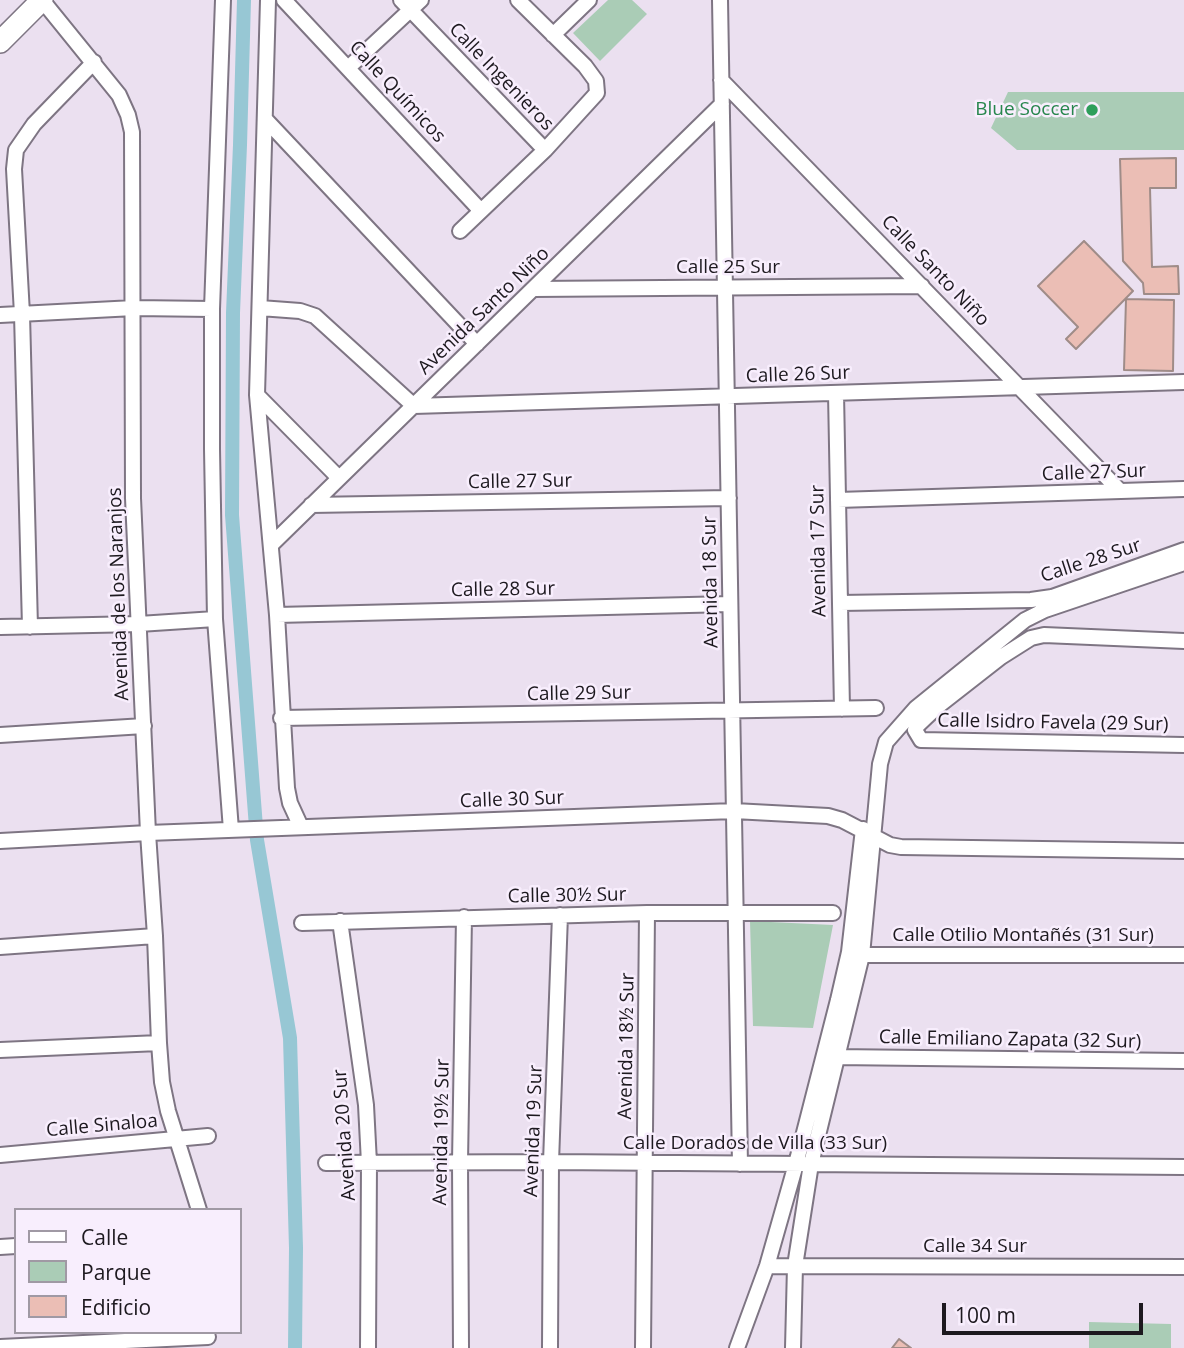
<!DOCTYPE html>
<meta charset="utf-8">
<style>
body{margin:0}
#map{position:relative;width:1184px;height:1348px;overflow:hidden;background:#ebe0f0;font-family:"Open Sans",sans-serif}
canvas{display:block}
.legend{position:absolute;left:14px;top:1208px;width:228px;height:126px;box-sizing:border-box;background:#f8eefd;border:2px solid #a099a4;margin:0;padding:9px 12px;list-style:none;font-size:21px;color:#1d191f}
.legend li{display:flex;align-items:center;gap:14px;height:35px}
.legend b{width:35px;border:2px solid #a099a4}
.scale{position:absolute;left:942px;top:1303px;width:201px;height:32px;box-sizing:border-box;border:4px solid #1d191f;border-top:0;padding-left:9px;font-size:21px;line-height:24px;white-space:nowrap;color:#1d191f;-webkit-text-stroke:5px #f8eefd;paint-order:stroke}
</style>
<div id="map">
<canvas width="1184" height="1348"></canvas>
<ul class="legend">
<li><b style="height:9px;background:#fff"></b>Calle</li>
<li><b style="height:19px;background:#aaccb6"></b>Parque</li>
<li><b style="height:19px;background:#ebbeb5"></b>Edificio</li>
</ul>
<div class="scale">100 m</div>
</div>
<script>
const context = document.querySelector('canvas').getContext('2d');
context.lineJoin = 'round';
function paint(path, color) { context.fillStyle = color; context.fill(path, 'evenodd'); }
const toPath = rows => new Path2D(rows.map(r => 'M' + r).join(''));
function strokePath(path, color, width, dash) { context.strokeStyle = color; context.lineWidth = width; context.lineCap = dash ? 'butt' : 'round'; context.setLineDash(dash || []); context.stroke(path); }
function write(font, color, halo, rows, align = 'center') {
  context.font = font + ' "Open Sans",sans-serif'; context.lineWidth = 5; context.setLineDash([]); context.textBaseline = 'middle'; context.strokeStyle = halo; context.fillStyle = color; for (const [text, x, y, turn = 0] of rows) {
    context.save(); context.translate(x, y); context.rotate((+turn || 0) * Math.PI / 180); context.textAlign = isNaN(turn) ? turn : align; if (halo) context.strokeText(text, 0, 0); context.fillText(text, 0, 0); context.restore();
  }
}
paint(toPath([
 [608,0,632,0,647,14,600,61,573,33],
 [1008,92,1184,92,1184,150,1017,150,991,128],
 [750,921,833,925,813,1028,753,1026],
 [1089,1322,1171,1324,1171,1348,1089,1348]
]), '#aaccb6');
strokePath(toPath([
 [244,0,240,145,233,313,232,515,257,840,290,1038,296,1248,295,1348]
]), '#97c7d4', 14);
const building = toPath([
 [1176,158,1176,188,1150,188,1152,267,1178,266,1179,294,1144,294,1143,283,1123,261,1120,159,1176,158],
 [1084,241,1133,291,1076,349,1066,339,1078,327,1038,286,1084,241],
 [1126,299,1174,300,1173,371,1124,370,1126,299],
 [899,1339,911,1348,892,1348,899,1339]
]);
paint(building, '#ebbeb5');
strokePath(building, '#9f8c88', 2);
const minor = toPath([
 [42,0,119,95,128,115,132,132,133,498,148,833,155,936,159,1043,162,1082,168,1111,199,1210],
 [223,0,212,309,212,449,215,619,231,830],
 [268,0,257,395,277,615,287,788,290,803,301,827],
 [284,0,481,211],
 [401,0,545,150],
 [720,0,740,1164],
 [553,35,589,0],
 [348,68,421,0],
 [721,80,1120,491],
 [266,120,477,344],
 [460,231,545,150,597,93,596,81,585,66,518,0],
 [533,289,922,286],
 [260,308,300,311,315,316,414,406,1184,382],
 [0,315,134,308,212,309],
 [836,393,842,709],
 [257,395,339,478],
 [838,500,1184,489],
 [311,505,729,498],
 [272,544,722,104],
 [840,603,1031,600,1052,597,1184,550],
 [277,615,730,604],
 [0,627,139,624,215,619],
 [30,627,22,314,14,169,16,150,34,124,94,62],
 [1184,641,1044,635,1031,638,1001,657,937,707,918,725,915,730,921,740,1184,745],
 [281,718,876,708],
 [0,735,144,726],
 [0,841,148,833,734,811,828,816,842,820,890,845,901,847,1184,851],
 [340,921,366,1105,369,1163,368,1348],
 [302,923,647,913,833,913],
 [0,947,155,936],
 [862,955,1184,955],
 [0,1050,159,1043],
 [835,1057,1184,1061],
 [0,1155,208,1136],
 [326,1163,551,1162,1184,1167],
 [0,1247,16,1246],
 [767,1266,1184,1267],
 [0,1347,208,1337],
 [461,1348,460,1162,464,917],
 [550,1348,551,1162,560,915],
 [643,1348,647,913],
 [737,1348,767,1266,796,1164,838,1000,849,952,863,829],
 [793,1348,795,1266,811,1164,862,955,880,764,886,742,916,708,1025,620,1045,610,1184,563]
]);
const secondary = toPath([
 [0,42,42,0]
]);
strokePath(minor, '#7e7583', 18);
strokePath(secondary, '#7e7583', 24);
strokePath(minor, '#fff', 14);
strokePath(secondary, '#fff', 21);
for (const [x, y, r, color] of [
 [1092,110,7,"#2e9e5b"]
]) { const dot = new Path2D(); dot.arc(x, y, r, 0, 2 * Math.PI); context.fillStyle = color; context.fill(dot); strokePath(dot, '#f8eefd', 2.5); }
write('19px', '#1d191f', '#f8eefd', [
 ["Calle Ingenieros",501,77,46],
 ["Calle Químicos",397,92,47],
 ["Calle 25 Sur",728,268],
 ["Calle Santo Niño",935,271,46],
 ["Avenida Santo Niño",484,311,-44],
 ["Calle 26 Sur",798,375,-2],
 ["Calle 27 Sur",1094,473,-2],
 ["Calle 27 Sur",520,482,-1],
 ["Avenida 17 Sur",819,551,-91],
 ["Calle 28 Sur",1091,561,-18],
 ["Avenida 18 Sur",711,582,-91],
 ["Calle 28 Sur",503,590,-1],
 ["Avenida de los Naranjos",119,594,-92],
 ["Calle 29 Sur",579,694,-1],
 ["Calle Isidro Favela (29 Sur)",1053,723,1],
 ["Calle 30 Sur",512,800,-2],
 ["Calle 30½ Sur",567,896,-1],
 ["Calle Otilio Montañés (31 Sur)",1023,936],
 ["Calle Emiliano Zapata (32 Sur)",1010,1040,1],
 ["Avenida 18½ Sur",627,1046,-89],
 ["Calle Sinaloa",102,1126,-5],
 ["Avenida 19 Sur",534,1131,-88],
 ["Avenida 19½ Sur",442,1132,-89],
 ["Avenida 20 Sur",345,1135,-94],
 ["Calle Dorados de Villa (33 Sur)",755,1144],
 ["Calle 34 Sur",975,1247]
]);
write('19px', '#27864d', '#f8eefd', [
 ["Blue Soccer",1078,110]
], 'right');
</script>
